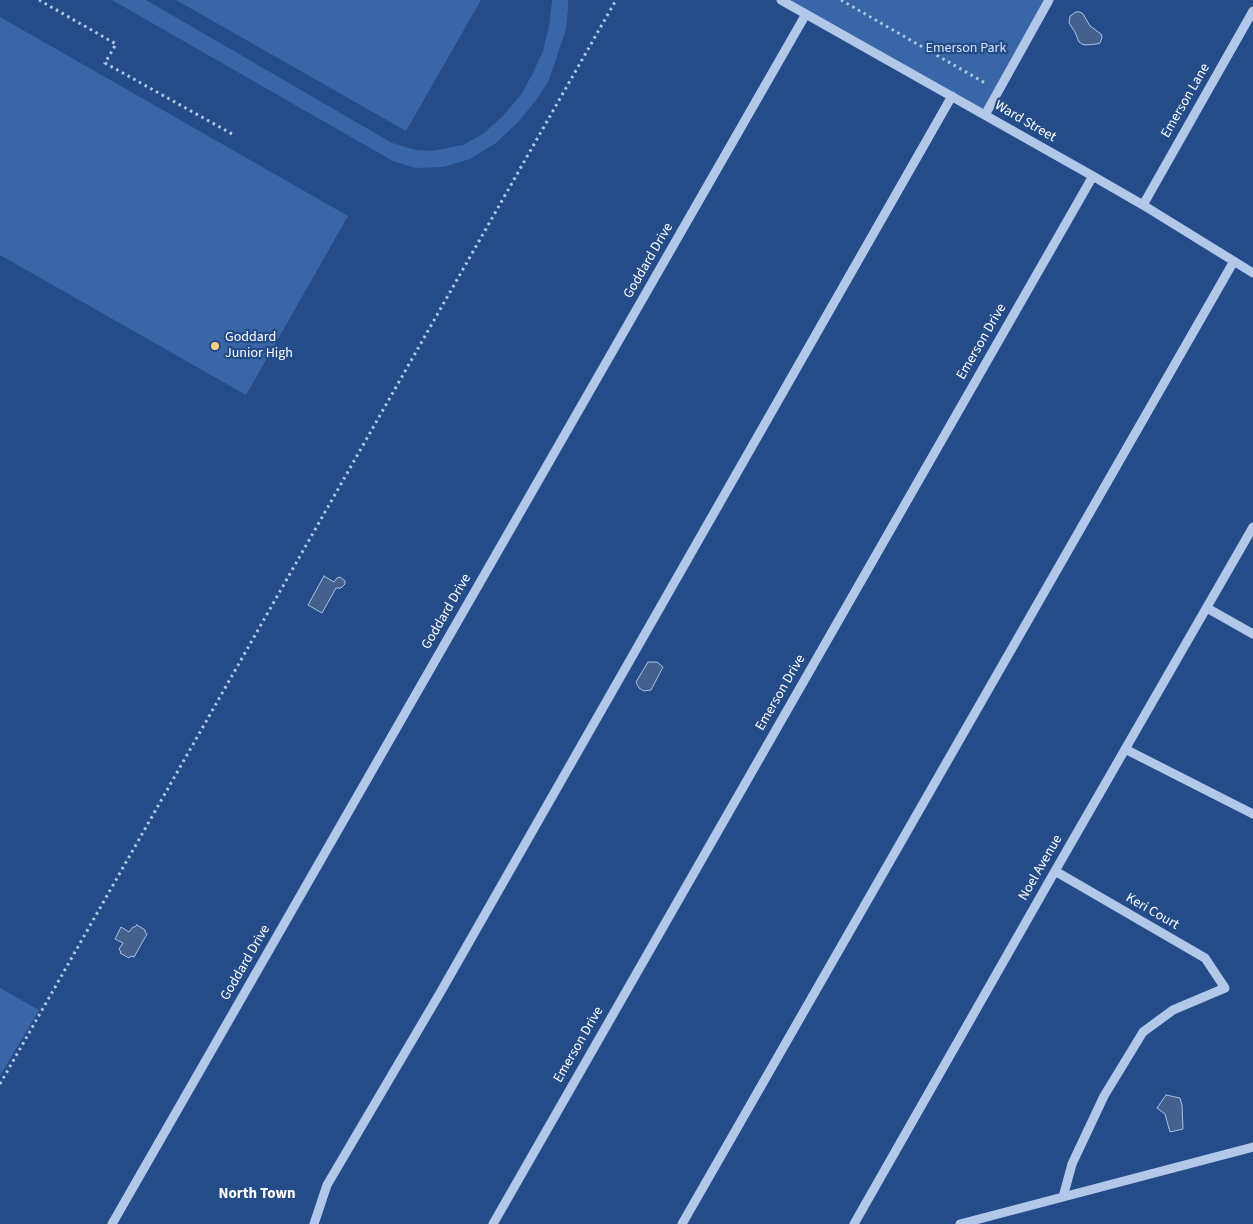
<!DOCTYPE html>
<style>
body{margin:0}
canvas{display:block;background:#254c89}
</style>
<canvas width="1253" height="1224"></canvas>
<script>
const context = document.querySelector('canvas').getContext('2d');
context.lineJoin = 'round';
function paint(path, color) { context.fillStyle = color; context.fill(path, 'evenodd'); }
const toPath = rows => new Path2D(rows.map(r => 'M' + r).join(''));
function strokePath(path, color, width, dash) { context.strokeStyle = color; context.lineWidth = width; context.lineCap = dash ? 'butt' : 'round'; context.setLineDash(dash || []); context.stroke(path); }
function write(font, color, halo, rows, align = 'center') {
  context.font = font + ' "Source Sans 3",sans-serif'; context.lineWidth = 4.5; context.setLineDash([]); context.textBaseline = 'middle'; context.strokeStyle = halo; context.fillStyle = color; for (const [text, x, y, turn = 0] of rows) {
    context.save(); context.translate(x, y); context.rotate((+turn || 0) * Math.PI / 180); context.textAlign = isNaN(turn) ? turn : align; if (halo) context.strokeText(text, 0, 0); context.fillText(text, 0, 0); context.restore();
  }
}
paint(toPath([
 [112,0,146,0,392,143,416,150,432,151,463,145,483,134,503,116,520,96,532,75,543,51,549,26,552,0,568,0,568,9,566,29,549,80,537,99,519,121,496,143,470,159,443,167,415,168,393,161],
 [176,0,481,0,406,131],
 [783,0,1049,0,985,115],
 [0,17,348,216,246,395,0,255],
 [0,988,39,1010,0,1076]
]), '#3a65a6');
const water = toPath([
 [1076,12,1080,12,1083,14,1090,26,1101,34,1102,37,1100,43,1097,44,1085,45,1082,44,1079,42,1075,32,1069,23,1070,16,1076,12],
 [324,576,334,582,337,578,340,577,345,581,345,584,341,588,336,588,322,613,308,605,324,576],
 [648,662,657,662,663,667,651,690,644,691,639,688,636,682,648,662],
 [137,925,145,930,145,932,147,934,134,957,131,956,129,958,120,953,121,952,119,949,123,943,115,939,121,927,129,932,133,927,135,927,137,925],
 [1166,1095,1180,1098,1182,1105,1183,1129,1170,1132,1165,1114,1157,1108,1166,1095]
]);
paint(water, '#45608c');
strokePath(water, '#a6c2ea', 1);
strokePath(toPath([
 [39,0,116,44,105,63,234,135],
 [841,0,985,83],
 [0,1084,616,0]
]), '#b2c8e9', 3, [2.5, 4]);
strokePath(toPath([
 [781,0,1091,175,1143,205,1253,273],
 [985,115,1049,0],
 [1143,205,1253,11],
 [1207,608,1253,634],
 [1125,749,1253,814],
 [1055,871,1205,958,1225,988,1173,1010,1143,1032,1104,1096,1072,1164,1063,1197],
 [112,1224,806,14],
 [314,1224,327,1185,440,993,952,96],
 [493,1224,1093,176],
 [682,1224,1234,261],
 [854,1224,1055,871,1253,527],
 [960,1224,1253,1147]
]), '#b2c8e9', 9);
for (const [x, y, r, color] of [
 [215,346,5,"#f3d576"]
]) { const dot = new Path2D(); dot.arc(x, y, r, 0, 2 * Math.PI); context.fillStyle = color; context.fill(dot); strokePath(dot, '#254c89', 2); }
write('14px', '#d6e3f7', '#254c89', [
 ["Emerson Park",966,49]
]);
write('14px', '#fff', '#254c89', [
 ["Emerson Lane",1186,101,-60],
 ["Ward Street",1025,122,30],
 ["Goddard Drive",649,261,-60],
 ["Emerson Drive",982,342,-60],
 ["Goddard Drive",447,612,-60],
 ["Emerson Drive",781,693,-60],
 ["Noel Avenue",1041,868,-60],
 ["Keri Court",1152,912,30],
 ["Goddard Drive",246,963,-60],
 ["Emerson Drive",579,1045,-60]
]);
write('14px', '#fff', '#254c89', [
 ["Goddard",225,338],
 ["Junior High",225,354]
], 'left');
write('bold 15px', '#fff', '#254c89', [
 ["North Town",257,1195]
]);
</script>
